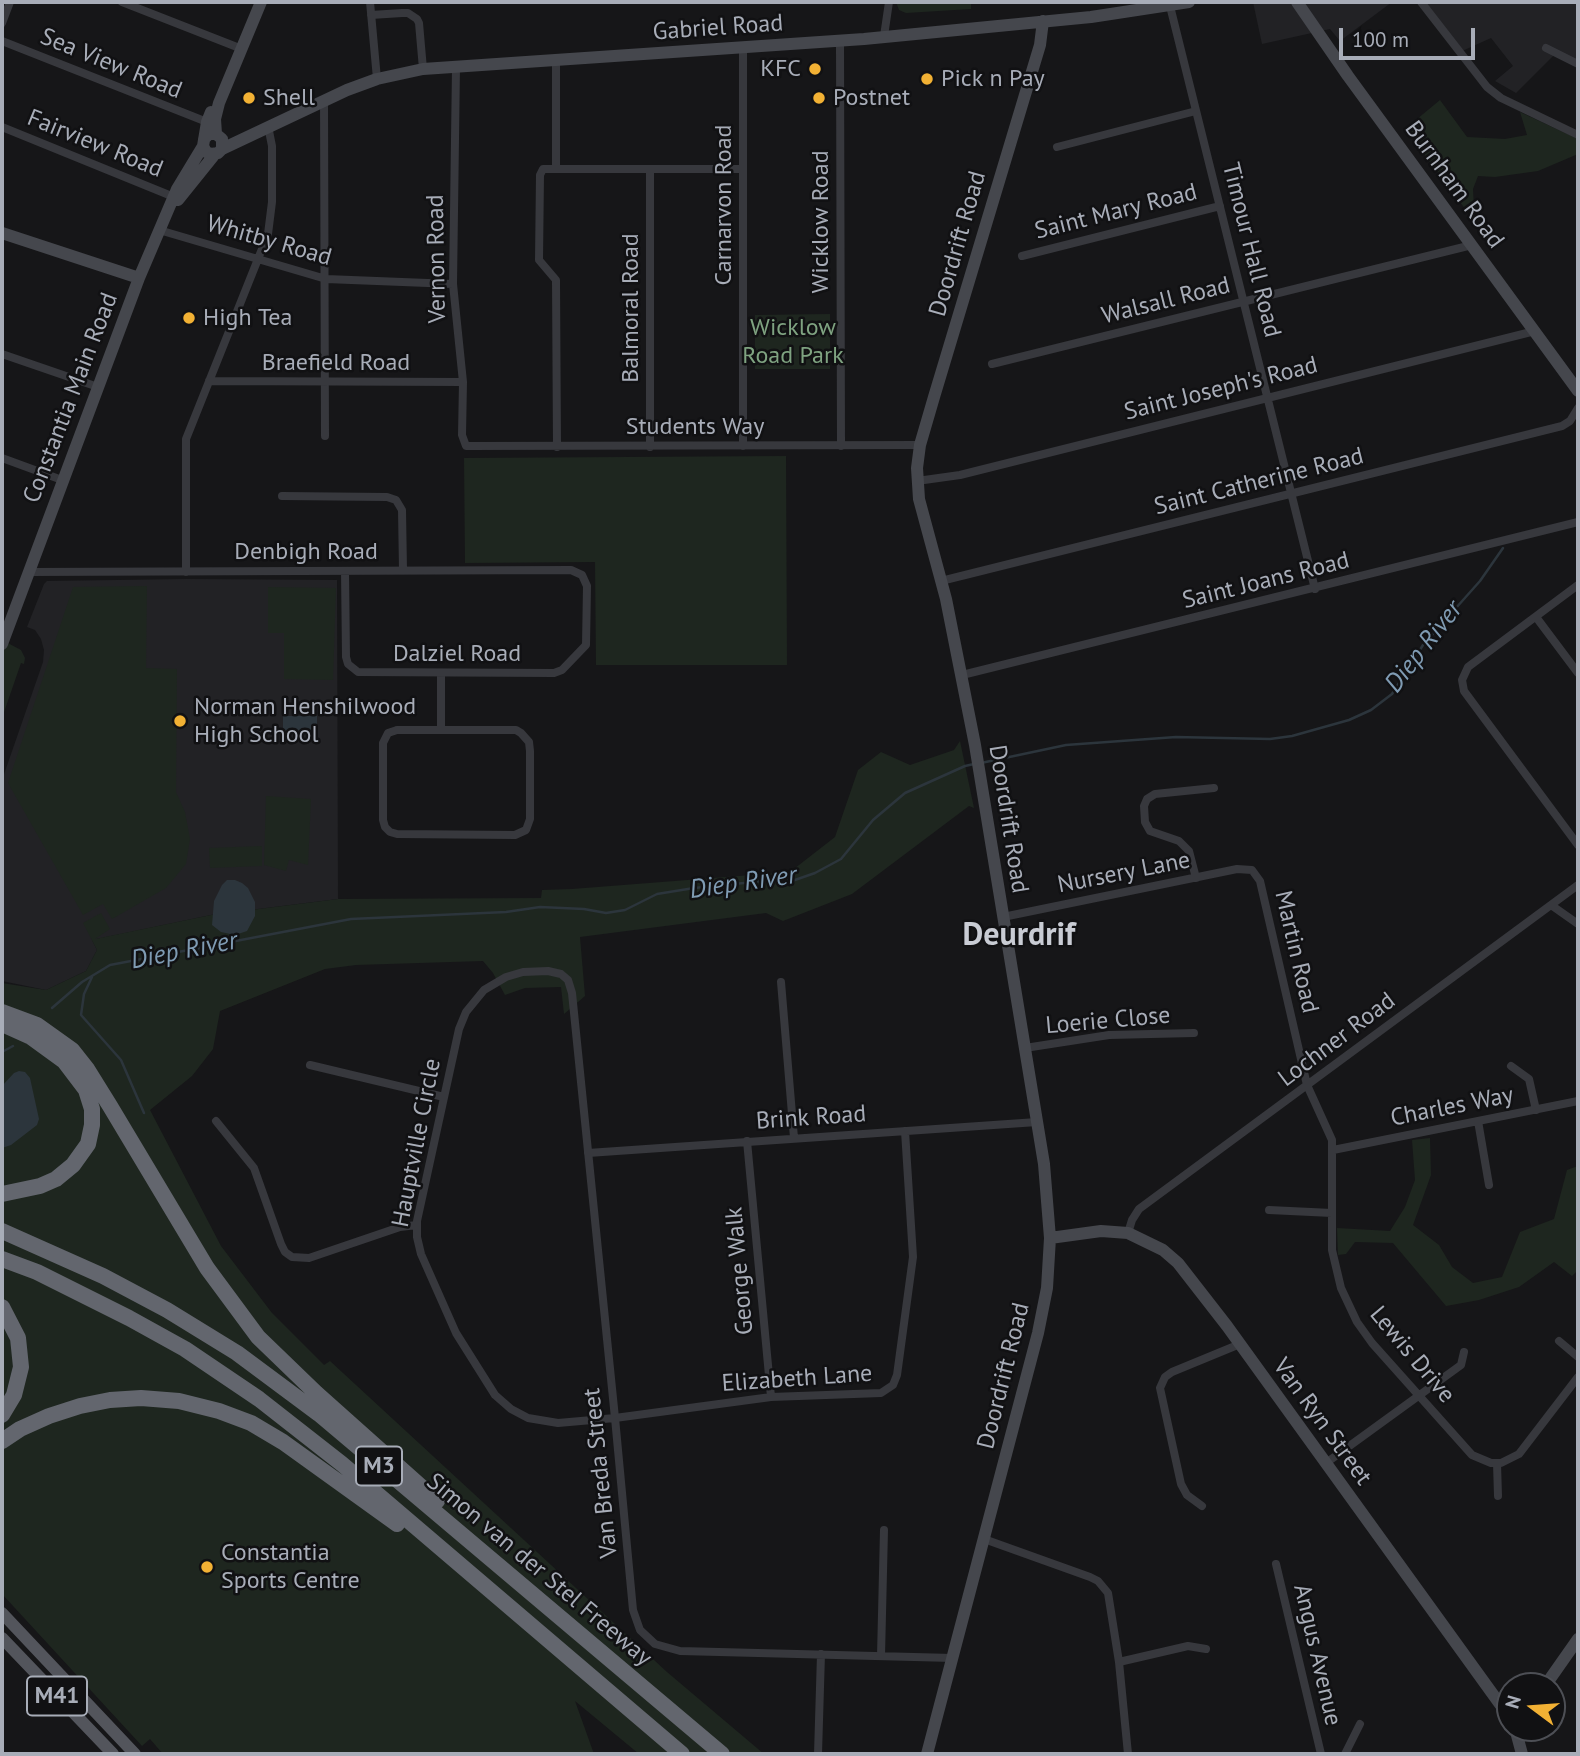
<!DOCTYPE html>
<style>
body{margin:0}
#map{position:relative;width:1580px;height:1756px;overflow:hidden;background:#161618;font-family:"PT Sans",sans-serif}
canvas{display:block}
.frame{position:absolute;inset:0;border:4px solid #a8adb8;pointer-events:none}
.north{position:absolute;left:1496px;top:1672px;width:70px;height:70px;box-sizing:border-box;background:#111113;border:2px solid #4d4f55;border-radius:50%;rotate:286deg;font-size:19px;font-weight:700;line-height:28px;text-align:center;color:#a8adb8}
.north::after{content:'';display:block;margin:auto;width:24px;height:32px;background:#f2b134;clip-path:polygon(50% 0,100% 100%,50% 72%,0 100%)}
.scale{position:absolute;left:1339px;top:28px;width:136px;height:32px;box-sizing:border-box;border:4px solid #a8adb8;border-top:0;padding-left:9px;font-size:21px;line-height:24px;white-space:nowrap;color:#a8adb8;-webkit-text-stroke:5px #111113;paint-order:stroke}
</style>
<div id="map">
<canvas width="1580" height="1756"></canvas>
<div class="frame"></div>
<div class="north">N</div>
<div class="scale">100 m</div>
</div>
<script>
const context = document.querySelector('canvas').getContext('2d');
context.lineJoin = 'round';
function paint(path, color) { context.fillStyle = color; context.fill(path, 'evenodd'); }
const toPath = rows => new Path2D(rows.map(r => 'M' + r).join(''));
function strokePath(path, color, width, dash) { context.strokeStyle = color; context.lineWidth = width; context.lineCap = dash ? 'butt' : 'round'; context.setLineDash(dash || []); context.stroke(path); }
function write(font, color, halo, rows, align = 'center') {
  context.font = font + ' "PT Sans",sans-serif'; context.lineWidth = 5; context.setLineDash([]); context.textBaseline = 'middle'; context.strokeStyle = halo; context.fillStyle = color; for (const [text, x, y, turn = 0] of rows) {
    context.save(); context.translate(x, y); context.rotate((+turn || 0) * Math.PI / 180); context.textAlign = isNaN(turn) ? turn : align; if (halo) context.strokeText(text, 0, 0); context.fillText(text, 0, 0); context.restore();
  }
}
paint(toPath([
 [1253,2,1392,2,1340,41,1330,29,1262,44],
 [1422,2,1578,2,1578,64,1556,53,1516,93,1495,81,1513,66,1491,38,1460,52],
 [186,579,337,580,338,899,211,915,92,940,97,950,86,971,46,990,2,981,2,780,43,662,44,650,41,639,35,630,27,627,44,584,47,581]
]), '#222225');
paint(toPath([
 [896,2,971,2,971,9,906,13,899,10],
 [1440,100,1467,137,1505,139,1527,135,1520,112,1578,139,1578,154,1538,171,1495,177,1478,176,1473,189,1474,210,1466,210,1405,129],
 [830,314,830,369,755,369,755,315],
 [786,456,787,665,596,665,595,562,465,563,464,458],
 [147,586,146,668,177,669,176,792,185,812,190,839,186,864,166,888,112,919,103,904,83,915,8,783,73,587],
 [268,587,336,588,333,680,284,679,284,633,268,633],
 [2,640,21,650,25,658,24,664,21,663,2,718],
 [960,741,974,808,969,806,852,894,783,921,766,913,580,937,585,996,564,1014,561,987,525,988,505,995,493,973,483,961,356,965,325,969,220,1011,213,1049,192,1076,150,1110,221,1246,272,1313,324,1365,330,1361,667,1672,764,1754,639,1754,575,1701,594,1754,163,1754,150,1739,142,1746,2,1594,2,983,46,990,86,971,97,950,83,923,101,913,110,929,95,939,211,915,338,899,541,898,542,890,572,889,790,872,835,837,858,770,881,752,910,765,954,750],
 [266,796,311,799,308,865,289,860,286,871,264,865],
 [262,846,262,866,210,868,209,848],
 [1430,1138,1431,1175,1413,1225,1439,1245,1452,1267,1473,1283,1502,1277,1520,1232,1554,1219,1567,1170,1578,1166,1578,1270,1572,1276,1554,1262,1519,1287,1479,1300,1446,1306,1393,1243,1355,1242,1346,1254,1338,1255,1337,1228,1390,1231,1405,1207,1415,1180,1412,1140]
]), '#1e261f');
paint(toPath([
 [283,716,317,716,317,732,283,733],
 [227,880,235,880,242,883,248,888,255,902,255,916,247,931,235,935,221,932,212,925,214,901,222,885],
 [19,1071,25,1072,30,1078,39,1119,37,1125,11,1145,2,1148,2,1086,14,1073]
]), '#2c353c');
strokePath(toPath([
 [981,763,1066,745,1176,737,1270,739,1292,736,1349,720,1371,710,1392,694,1423,645,1480,581,1503,548],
 [92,977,84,994,81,1015,121,1060,144,1113],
 [52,1008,82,982,110,965,351,919,506,912,540,907,584,909,606,913,625,910,657,894,694,888,764,881,792,881,815,873,841,859,873,820,905,793,965,766,974,764],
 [2,1052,13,1046]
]), '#2c353c', 2.5);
strokePath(toPath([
 [122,2,242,49],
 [370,2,377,79],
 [1169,2,1315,589],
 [1421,2,1487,87,1501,98,1578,135],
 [371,15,402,13,408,13,417,19,419,23,423,69],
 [2,23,10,2],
 [884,36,889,2],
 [2,41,207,122],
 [840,41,841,446],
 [743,47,743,446],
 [1546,48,1578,64],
 [556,61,556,169,543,169,540,175,539,260,556,280,557,447],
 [456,67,453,284,463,382,462,435,466,446,920,445],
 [324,100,325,436],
 [2,127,174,197],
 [1057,147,1196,111],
 [556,169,743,169],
 [159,230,326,279,453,284],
 [1022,256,1220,206],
 [2,354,98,387],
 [992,364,1472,245],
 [209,381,463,382],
 [650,447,650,169],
 [2,458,62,480],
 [917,481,960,475,1535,331],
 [282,496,387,497,396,500,402,510,403,570],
 [28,572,571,570,582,575,587,586,586,645,562,670,554,673,358,672,348,664,346,657,345,571],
 [186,572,186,439,268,234,272,202,272,146,268,126],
 [941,581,1562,426,1570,421,1578,408],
 [1578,585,1468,667,1462,680,1464,691,1578,845],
 [1536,617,1578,673],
 [962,675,1578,522],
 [397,730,516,730,521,733,529,742,530,751,530,819,526,830,515,835,397,834,390,832,385,827,383,820,383,743,388,733,397,730],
 [441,730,441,673],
 [1196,878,1189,851,1179,841,1150,831,1145,822,1144,806,1147,799,1155,794,1214,788],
 [1551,905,1578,924],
 [1003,917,1237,869,1252,870,1260,881,1307,1085,1332,1140,1332,1250,1341,1288,1357,1322,1372,1343,1472,1455,1491,1463,1501,1463,1519,1454,1578,1377],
 [781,982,794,1138],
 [1025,1048,1109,1035,1194,1033],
 [310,1065,444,1097],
 [1511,1066,1529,1079,1536,1110],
 [216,1121,254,1168,281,1244,285,1252,292,1257,309,1258,400,1227,417,1225],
 [1478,1121,1489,1185],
 [905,1131,913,1257,897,1375,893,1385,881,1393,771,1397,615,1418,558,1423,528,1418,511,1409,495,1395,456,1333,421,1254,417,1237,417,1221,459,1029,466,1012,484,990,506,977,523,972,548,971,561,974,568,980,572,993,615,1418,633,1610,640,1630,655,1644,680,1651,953,1658],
 [747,1141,771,1397],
 [1333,1150,1578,1101],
 [588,1153,1037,1122],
 [1269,1210,1332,1213],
 [1128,1233,1132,1220,1139,1209,1578,885],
 [1559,1341,1578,1357],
 [1326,1463,1461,1365,1464,1352],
 [1497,1463,1498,1496],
 [1202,1506,1187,1495,1181,1484,1160,1388,1165,1377,1172,1372,1240,1344],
 [984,1539,1090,1577,1098,1581,1108,1593,1119,1662,1128,1754],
 [1276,1564,1321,1754],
 [881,1656,884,1530],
 [1119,1662,1188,1646,1206,1649],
 [818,1754,821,1654],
 [1345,1754,1360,1724]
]), '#37383d', 8);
strokePath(toPath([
 [1297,2,1348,76,1578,391],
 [216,134,215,119,219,103,261,2],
 [204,139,209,134,216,134,222,139,222,149,218,153,211,154,206,152,203,146,207,122,211,112],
 [222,149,347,90,377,79,423,69,864,39,1091,17,1189,2],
 [178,200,215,154],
 [2,233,139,278],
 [2,644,139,278,177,189,203,146],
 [1050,1238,1101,1231,1128,1233,1163,1250,1178,1263,1227,1326,1510,1718],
 [1545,1686,1578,1639],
 [1515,1728,1522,1754],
 [927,1754,1038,1333,1047,1288,1050,1238,1044,1164,975,745,946,599,919,499,917,468,920,445,934,397,1040,45,1043,21]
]), '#45474d', 12);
strokePath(toPath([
 [2,1613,135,1754],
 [2,1638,113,1754]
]), '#53555c', 12);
strokePath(toPath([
 [2,1012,37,1025,72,1050,87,1069,110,1106,207,1268,258,1337,316,1393,437,1501],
 [2,1024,31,1037,64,1061,86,1090,92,1109,92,1125,88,1144,73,1165,56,1179,40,1186,2,1194],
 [2,1231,103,1276,167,1310,237,1353,276,1382,319,1414,722,1754],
 [2,1259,37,1272,129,1318,185,1349,259,1399,342,1464,682,1754],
 [2,1307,18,1338,21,1367,14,1395,2,1415],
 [2,1441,20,1429,49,1416,80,1406,110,1400,141,1398,179,1401,219,1411,251,1423,283,1442,397,1524]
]), '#63666e', 16);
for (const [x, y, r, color] of [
 [815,69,7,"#f2b134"],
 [927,79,7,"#f2b134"],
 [249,98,7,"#f2b134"],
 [819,98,7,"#f2b134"],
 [189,318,7,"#f2b134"],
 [180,721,7,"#f2b134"],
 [207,1567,7,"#f2b134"]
]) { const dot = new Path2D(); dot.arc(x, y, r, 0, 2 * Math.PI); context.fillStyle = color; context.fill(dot); strokePath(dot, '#111113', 2.5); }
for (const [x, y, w] of [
 [379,1466,46],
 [57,1696,60]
]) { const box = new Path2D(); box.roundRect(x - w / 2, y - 19.5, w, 39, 5); context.fillStyle = '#111113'; context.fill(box); strokePath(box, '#a8adb8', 2); }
write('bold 23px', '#a8adb8', null, [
 ["M3",379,1466],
 ["M41",57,1696]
]);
write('24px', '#a8adb8', '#111113', [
 ["Gabriel Road",718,28,-4],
 ["Sea View Road",111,64,22],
 ["Fairview Road",95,144,22],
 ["Burnham Road",1454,185,54],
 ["Carnarvon Road",724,205,-90],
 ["Saint Mary Road",1116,212,-14],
 ["Wicklow Road",821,222,-90],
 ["Whitby Road",269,241,16],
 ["Doordrift Road",958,244,-74],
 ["Timour Hall Road",1251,250,76],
 ["Vernon Road",437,259,-91],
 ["Walsall Road",1166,301,-14],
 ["Balmoral Road",631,308,-90],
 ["Braefield Road",336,363],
 ["Saint Joseph's Road",1221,389,-14],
 ["Constantia Main Road",71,398,-69],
 ["Students Way",695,427],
 ["Saint Catherine Road",1259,482,-14],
 ["Denbigh Road",306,552],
 ["Saint Joans Road",1266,581,-14],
 ["Dalziel Road",457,654],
 ["Doordrift Road",1008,819,81],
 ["Nursery Lane",1124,873,-11],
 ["Martin Road",1296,952,77],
 ["Loerie Close",1108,1021,-5],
 ["Lochner Road",1337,1040,-37],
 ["Charles Way",1452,1107,-11],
 ["Brink Road",811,1118,-4],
 ["Hauptville Circle",417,1143,-79],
 ["George Walk",740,1271,-95],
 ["Lewis Drive",1412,1355,50],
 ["Doordrift Road",1004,1376,-76],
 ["Elizabeth Lane",797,1379,-4],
 ["Van Ryn Street",1322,1422,54],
 ["Van Breda Street",601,1473,-96],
 ["Simon van der Stel Freeway",539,1570,40],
 ["Angus Avenue",1317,1655,77]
]);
write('24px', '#a8adb8', '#111113', [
 ["KFC",801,69,"right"],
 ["Pick n Pay",941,79],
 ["Shell",263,98],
 ["Postnet",833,98],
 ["High Tea",203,318],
 ["Norman Henshilwood",194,707],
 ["High School",194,735],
 ["Constantia",221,1553],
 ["Sports Centre",221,1581]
], 'left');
write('24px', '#7fa381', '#111113', [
 ["Wicklow",793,328],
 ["Road Park",793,356]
]);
write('italic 26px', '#7f9bb3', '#111113', [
 ["Diep River",1424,647,-52],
 ["Diep River",743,883,-8],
 ["Diep River",184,951,-11]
]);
write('bold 32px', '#c9ccd4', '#111113', [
 ["Deurdrif",1019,936]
]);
</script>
